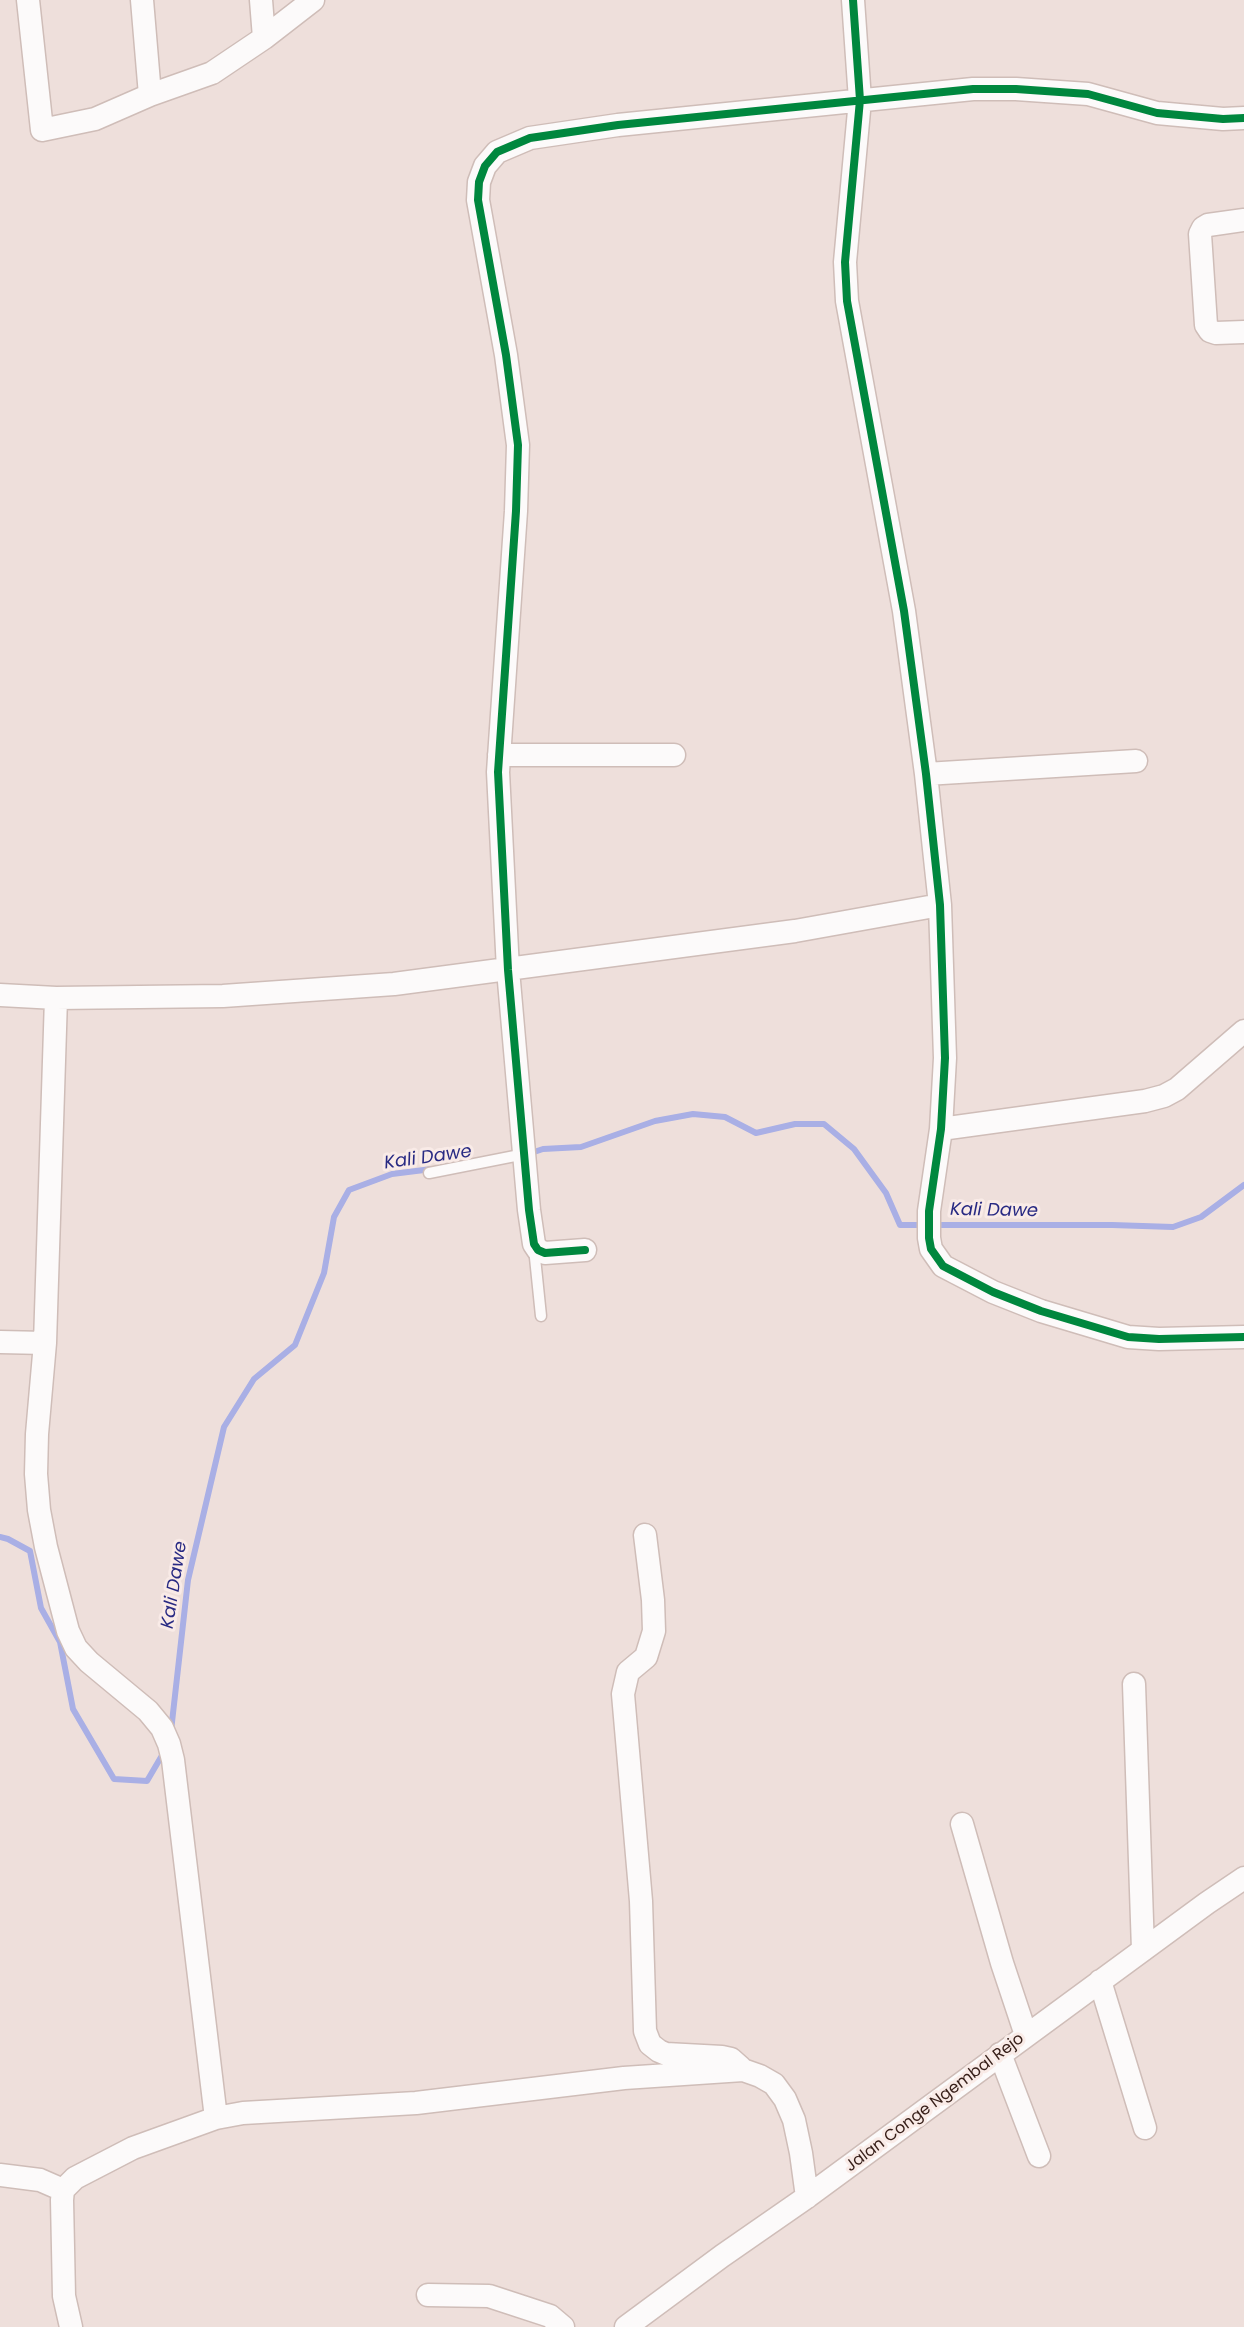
<!DOCTYPE html>
<style>
body{margin:0}
canvas{display:block;background:#eedfdb}
</style>
<canvas width="1244" height="2327"></canvas>
<script>
const context = document.querySelector('canvas').getContext('2d');
context.lineJoin = 'round';
const toPath = rows => new Path2D(rows.map(r => 'M' + r).join(''));
function strokePath(path, color, width, dash) { context.strokeStyle = color; context.lineWidth = width; context.lineCap = dash ? 'butt' : 'round'; context.setLineDash(dash || []); context.stroke(path); }
function write(font, color, halo, rows, align = 'center') {
  context.font = font + ' Poppins,sans-serif'; context.lineWidth = 6; context.setLineDash([]); context.textBaseline = 'middle'; context.strokeStyle = halo; context.fillStyle = color; for (const [text, x, y, turn = 0] of rows) {
    context.save(); context.translate(x, y); context.rotate((+turn || 0) * Math.PI / 180); context.textAlign = isNaN(turn) ? turn : align; if (halo) context.strokeText(text, 0, 0); context.fillText(text, 0, 0); context.restore();
  }
}
strokePath(toPath([
 [528,1154,543,1149,581,1147,655,1121,693,1114,725,1117,756,1133,795,1124,824,1124,854,1149,886,1193,900,1225,1112,1225,1173,1227,1201,1217,1244,1185],
 [0,1537,8,1539,30,1551,41,1608,60,1642,73,1709,114,1779,147,1781,164,1752],
 [171,1731,188,1580,224,1427,254,1379,295,1345,324,1273,334,1217,349,1190,392,1174,432,1169]
]), '#a9afe5', 6);
const service = toPath([
 [429,1173,525,1154],
 [534,1248,541,1316]
]);
const minor = toPath([
 [28,0,42,130,95,119,150,95,212,73,264,38,313,0],
 [142,0,150,95],
 [261,0,264,38],
 [853,0,860,100,845,262,847,301,904,611,926,774,940,905,945,1058,941,1129,929,1211,929,1238,931,1249,943,1266,993,1292,1041,1311,1128,1337,1159,1339,1244,1337],
 [1244,220,1208,225,1203,228,1200,234,1206,325,1210,331,1216,333,1244,332],
 [499,755,674,755],
 [926,774,1136,761],
 [0,995,56,998,223,996,394,984,795,931,940,905],
 [56,998,45,1343,37,1434,36,1474,39,1510,46,1547,68,1631,76,1648,89,1662,148,1711,162,1728,169,1744,173,1760,216,2118],
 [941,1129,1145,1101,1164,1096,1177,1089,1244,1031],
 [585,1250,545,1253,538,1250,534,1244,529,1210,508,970,498,772,516,511,518,445,506,355,478,200,479,182,485,166,497,152,530,138,618,125,973,89,1016,89,1088,94,1157,113,1223,119,1244,118],
 [0,1342,45,1343],
 [645,1535,653,1600,654,1631,646,1657,628,1672,623,1694,641,1901,645,2031,650,2044,659,2051,666,2054,722,2057,731,2059,740,2067],
 [1134,1684,1143,1950],
 [962,1824,1002,1963,1026,2035],
 [1100,1981,1145,2128],
 [1000,2054,1039,2156],
 [0,2175,40,2180,63,2190],
 [428,2295,489,2296,550,2316,563,2327],
 [71,2327,64,2296,62,2200,63,2190,75,2178,133,2148,216,2118,243,2113,416,2103,624,2078,743,2070,760,2076,774,2084,785,2099,794,2120,801,2153,807,2197],
 [626,2327,722,2256,807,2197,1207,1903,1244,1878]
]);
strokePath(service, '#cfbdb8', 13);
strokePath(minor, '#cfbdb8', 25);
strokePath(service, '#fcfafa', 10);
strokePath(minor, '#fcfafa', 22);
strokePath(toPath([
 [853,0,860,100,845,262,847,301,904,611,926,774,940,905,945,1058,941,1129,929,1211,929,1238,931,1249,943,1266,993,1292,1041,1311,1128,1337,1159,1339,1244,1337],
 [585,1250,545,1253,538,1250,534,1244,529,1210,508,970,498,772,516,511,518,445,506,355,478,200,479,182,485,166,497,152,530,138,618,125,973,89,1016,89,1088,94,1157,113,1223,119,1244,118]
]), '#00873e', 8);
write('16px', '#38201a', '#f9ebe7', [
 ["Jalan Conge Ngembal Rejo",935,2103,-37]
]);
write('italic 18px', '#282a83', '#f9ebe7', [
 ["Kali Dawe",428,1158,-8],
 ["Kali Dawe",994,1211,1],
 ["Kali Dawe",175,1585,-81]
]);
</script>
